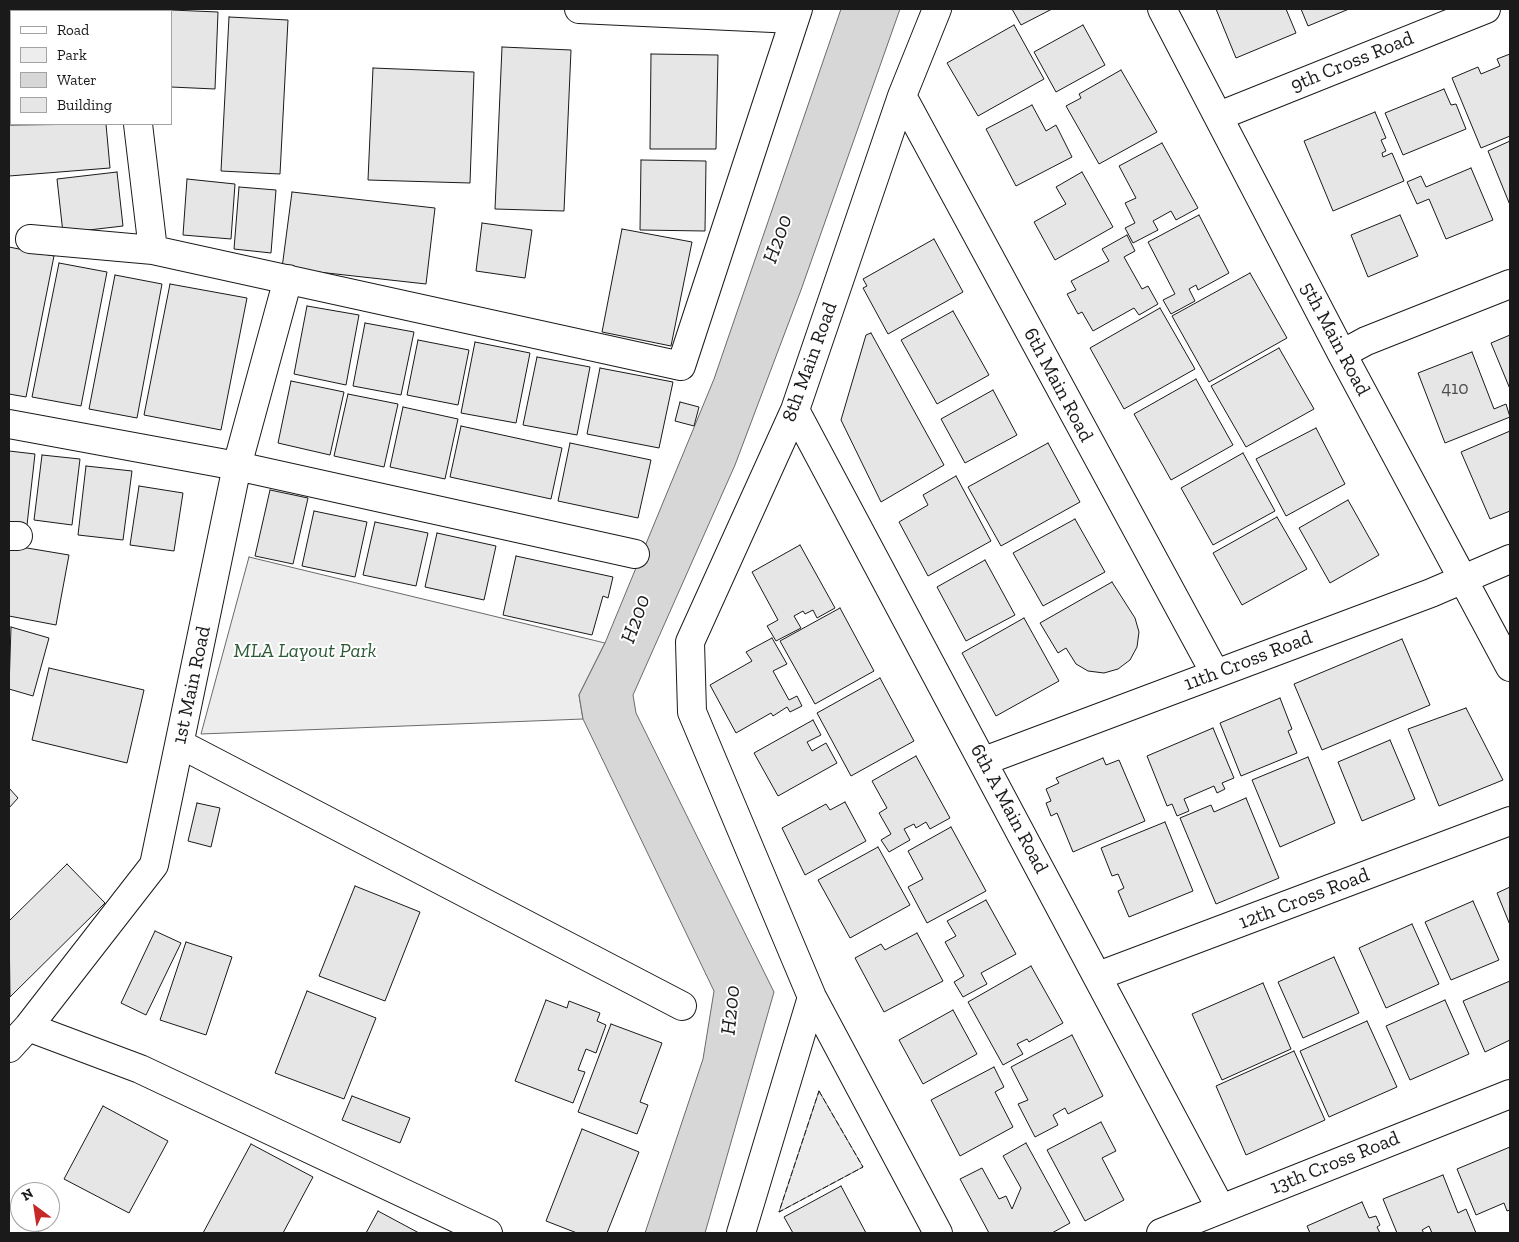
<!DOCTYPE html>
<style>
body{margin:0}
#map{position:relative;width:1519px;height:1242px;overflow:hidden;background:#fff;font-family:"Zilla Slab",serif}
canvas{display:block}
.frame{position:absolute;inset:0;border:10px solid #1a1a1a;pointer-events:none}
.legend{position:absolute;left:10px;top:10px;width:162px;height:115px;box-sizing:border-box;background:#fff;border:1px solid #a3a3a3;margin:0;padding:6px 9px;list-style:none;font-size:15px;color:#1a1a1a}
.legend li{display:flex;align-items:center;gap:10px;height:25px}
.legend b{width:25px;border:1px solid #a3a3a3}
.north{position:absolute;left:10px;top:1182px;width:50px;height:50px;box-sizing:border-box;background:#fff;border:1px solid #a3a3a3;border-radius:50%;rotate:329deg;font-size:14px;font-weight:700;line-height:20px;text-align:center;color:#1a1a1a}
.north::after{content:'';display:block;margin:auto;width:18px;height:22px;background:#c62828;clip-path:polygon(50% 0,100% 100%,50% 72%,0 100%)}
</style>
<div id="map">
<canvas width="1519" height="1242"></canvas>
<div class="frame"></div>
<ul class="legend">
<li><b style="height:6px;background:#fff"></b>Road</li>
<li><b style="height:14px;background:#ededed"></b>Park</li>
<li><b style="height:14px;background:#d7d7d7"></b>Water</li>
<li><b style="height:14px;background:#e6e6e6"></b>Building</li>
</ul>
<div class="north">N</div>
</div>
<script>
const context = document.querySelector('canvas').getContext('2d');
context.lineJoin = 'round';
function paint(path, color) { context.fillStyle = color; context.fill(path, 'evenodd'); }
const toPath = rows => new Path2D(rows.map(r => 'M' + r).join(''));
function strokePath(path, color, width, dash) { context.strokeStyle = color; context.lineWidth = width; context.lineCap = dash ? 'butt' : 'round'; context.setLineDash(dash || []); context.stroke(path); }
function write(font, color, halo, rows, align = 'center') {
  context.font = font + ' "Zilla Slab",serif'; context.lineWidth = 4; context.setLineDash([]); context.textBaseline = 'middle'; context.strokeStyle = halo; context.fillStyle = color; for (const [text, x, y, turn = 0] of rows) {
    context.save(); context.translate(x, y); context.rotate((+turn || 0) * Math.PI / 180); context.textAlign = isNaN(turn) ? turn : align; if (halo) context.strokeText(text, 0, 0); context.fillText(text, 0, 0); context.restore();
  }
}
const green = toPath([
 [249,557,605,643,579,695,583,719,201,734,249,557],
 [819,1091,863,1167,779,1212,819,1091]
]);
paint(green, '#ededed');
strokePath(green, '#6a6a6a', 1);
const water = toPath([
 [841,9,900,9,801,290,735,465,633,695,636,713,774,992,705,1233,645,1233,703,1059,714,991,583,719,579,695,605,643,714,379,841,9]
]);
paint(water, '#d7d7d7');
strokePath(water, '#6a6a6a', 1);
const building = toPath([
 [9,9,101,9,101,11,11,11,11,33,9,33,9,9],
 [1012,9,1052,9,1021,25,1012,9],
 [1216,9,1286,9,1296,33,1236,58,1216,9],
 [1301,9,1349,9,1308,26,1301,9],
 [171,10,218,12,215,89,171,87,171,10],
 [229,17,288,20,280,174,221,171,229,17],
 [1014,25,1044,79,978,116,947,63,1014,25],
 [1083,25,1105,65,1056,92,1034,52,1083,25],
 [9,46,11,46,11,107,9,107,9,46],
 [502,47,571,50,564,211,495,209,502,47],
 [651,54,718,55,716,149,650,149,651,54],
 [1510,54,1510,136,1481,148,1452,78,1478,67,1481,74,1500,66,1497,59,1510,54],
 [373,68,474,72,470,183,368,180,373,68],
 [1121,70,1157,132,1099,164,1066,106,1081,98,1079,94,1121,70],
 [1444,89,1451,105,1456,104,1466,129,1403,155,1385,113,1444,89],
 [1032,105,1046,131,1056,125,1072,157,1016,186,986,129,1032,105],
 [1375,112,1386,138,1381,140,1386,151,1382,153,1383,157,1392,153,1404,181,1333,211,1304,141,1375,112],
 [106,124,110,168,9,176,9,125,106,124],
 [1510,141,1510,205,1488,151,1510,141],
 [1162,143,1198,208,1176,220,1171,211,1153,221,1158,230,1133,243,1125,228,1135,223,1125,203,1136,198,1119,166,1162,143],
 [641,160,706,161,705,231,640,230,641,160],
 [1471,168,1493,220,1446,239,1429,199,1417,204,1407,182,1421,176,1426,187,1471,168],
 [117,172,123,226,63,233,57,179,117,172],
 [1082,172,1113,227,1055,260,1034,222,1066,204,1056,187,1082,172],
 [187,179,235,184,231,239,183,235,187,179],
 [239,187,276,190,271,253,234,249,239,187],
 [292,192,435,208,426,284,282,268,292,192],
 [1199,215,1229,273,1198,290,1196,285,1189,289,1195,301,1171,314,1163,300,1175,294,1148,242,1199,215],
 [1400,215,1418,256,1368,277,1351,235,1400,215],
 [482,223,532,230,525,278,476,271,482,223],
 [622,229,692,242,671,346,602,332,622,229],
 [1127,235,1135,251,1124,257,1142,289,1148,286,1158,304,1139,315,1134,308,1093,331,1082,312,1078,314,1067,294,1076,290,1071,281,1109,261,1102,249,1127,235],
 [934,239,963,292,888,334,863,288,867,286,863,279,934,239],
 [9,247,54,256,26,397,9,394,9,247],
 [59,263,107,272,81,406,32,397,59,263],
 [1250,273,1287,338,1209,382,1172,316,1250,273],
 [115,275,162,284,137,418,89,409,115,275],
 [170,284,247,298,221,430,144,415,170,284],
 [307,306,359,315,346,385,294,374,307,306],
 [1160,308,1195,369,1124,409,1090,348,1160,308],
 [953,311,989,375,937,404,901,340,953,311],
 [365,323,414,332,401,395,353,386,365,323],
 [871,333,944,465,881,502,841,420,866,335,871,333],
 [1510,335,1510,389,1491,343,1510,335],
 [418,340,469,350,458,405,407,395,418,340],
 [475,342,530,353,516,423,461,413,475,342],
 [1279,348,1314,409,1246,447,1211,386,1279,348],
 [1472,352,1494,409,1506,404,1510,417,1445,443,1418,373,1472,352],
 [537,357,590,367,577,435,523,425,537,357],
 [600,368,673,382,659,448,587,434,600,368],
 [1196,379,1233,445,1171,480,1134,414,1196,379],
 [291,381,344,392,330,455,278,443,291,381],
 [993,390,1017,435,965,463,941,419,993,390],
 [348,394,398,404,384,467,334,456,348,394],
 [680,402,699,407,694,426,675,421,680,402],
 [403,407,458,419,445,479,390,467,403,407],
 [461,426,562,448,551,499,450,477,461,426],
 [1316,428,1345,484,1286,516,1256,459,1316,428],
 [1510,431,1510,511,1490,519,1461,452,1510,431],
 [570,443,651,460,638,518,558,501,570,443],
 [1048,443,1080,502,1001,546,968,487,1048,443],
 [9,451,35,454,27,525,9,523,9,451],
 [1243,453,1275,511,1213,545,1181,488,1243,453],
 [42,455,80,459,72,525,34,520,42,455],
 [86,466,132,471,123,540,78,535,86,466],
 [956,476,991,541,928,576,899,522,928,505,923,495,956,476],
 [139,486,183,493,174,551,130,545,139,486],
 [270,490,308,498,293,564,255,556,270,490],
 [1348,500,1379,555,1330,583,1299,528,1348,500],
 [314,511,367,522,355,577,302,566,314,511],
 [1277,517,1307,569,1242,605,1213,553,1277,517],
 [1075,519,1105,572,1043,606,1013,553,1075,519],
 [375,522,428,533,416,586,363,575,375,522],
 [437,533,496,546,484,600,425,587,437,533],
 [9,545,69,555,56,625,9,616,9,545],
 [800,545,835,608,817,618,813,610,805,614,803,611,794,616,801,628,776,641,767,626,778,620,752,572,800,545],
 [516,556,613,577,608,598,603,596,592,635,503,615,516,556],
 [985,560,1015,615,966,641,937,587,985,560],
 [1112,582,1135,618,1139,632,1137,647,1130,660,1118,669,1104,673,1088,671,1076,664,1066,648,1058,653,1040,623,1112,582],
 [840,608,874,671,815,704,780,641,840,608],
 [1024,618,1059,681,996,716,962,653,1024,618],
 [11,627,49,638,33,696,9,689,11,627],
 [772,638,787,664,773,671,789,700,797,696,802,706,790,712,787,707,773,716,771,713,736,733,710,685,752,661,746,652,772,638],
 [1402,639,1430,705,1322,750,1294,684,1402,639],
 [49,668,144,690,127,763,32,740,49,668],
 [880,678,914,741,851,776,817,713,880,678],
 [1280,698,1292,729,1288,731,1297,753,1241,776,1220,723,1280,698],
 [1466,708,1503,780,1439,806,1408,729,1466,708],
 [813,720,821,735,807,742,812,751,826,743,837,763,778,796,754,753,813,720],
 [1213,728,1234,778,1222,783,1225,789,1217,793,1214,786,1184,799,1189,811,1177,816,1172,804,1167,806,1147,756,1213,728],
 [1390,740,1415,799,1362,821,1338,762,1390,740],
 [916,756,950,818,930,829,926,822,916,828,914,824,904,829,910,840,889,852,881,840,891,834,879,813,887,808,872,781,916,756],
 [1308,757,1335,823,1280,847,1252,780,1308,757],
 [1103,758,1106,765,1119,760,1145,821,1073,852,1057,813,1051,816,1046,803,1051,801,1046,789,1059,783,1056,778,1103,758],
 [9,788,18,798,9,808,9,788],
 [1246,798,1279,878,1216,904,1180,818,1211,805,1214,812,1246,798],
 [845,802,866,841,805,875,782,828,826,804,830,810,845,802],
 [197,803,220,808,211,847,188,841,197,803],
 [1165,822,1193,891,1129,917,1118,891,1124,888,1118,874,1112,876,1101,848,1165,822],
 [951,827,986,891,927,923,908,887,923,879,908,851,951,827],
 [878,847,910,905,850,938,818,880,878,847],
 [67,864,105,903,10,997,9,921,67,864],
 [355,886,420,912,385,1001,319,976,355,886],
 [1510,887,1510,925,1497,893,1510,887],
 [986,900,1016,954,981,973,987,984,963,997,954,982,964,976,945,942,956,936,947,921,986,900],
 [1473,901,1499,960,1451,980,1425,922,1473,901],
 [1412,924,1439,984,1386,1008,1359,948,1412,924],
 [155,931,181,943,146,1015,121,1003,155,931],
 [917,933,943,981,884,1012,855,958,881,944,885,950,917,933],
 [186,942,232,957,206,1035,160,1020,186,942],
 [1334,957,1359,1013,1303,1038,1278,982,1334,957],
 [1031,966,1063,1023,1029,1042,1027,1039,1017,1044,1023,1054,1003,1065,968,1002,1031,966],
 [1510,981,1510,1040,1485,1052,1463,1001,1510,981],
 [1263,983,1291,1049,1222,1080,1192,1014,1263,983],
 [307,991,376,1018,344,1099,275,1073,307,991],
 [546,1000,567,1008,569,1001,600,1013,597,1021,606,1025,596,1053,586,1049,578,1070,585,1072,573,1103,515,1081,546,1000],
 [1445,1000,1469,1054,1410,1080,1386,1026,1445,1000],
 [953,1010,977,1054,923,1084,899,1040,953,1010],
 [1367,1021,1397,1087,1329,1117,1300,1051,1367,1021],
 [611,1024,662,1043,640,1102,648,1105,637,1134,578,1112,611,1024],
 [1072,1035,1103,1096,1068,1114,1065,1108,1053,1115,1058,1125,1035,1137,1018,1104,1028,1100,1011,1067,1072,1035],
 [1294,1051,1325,1120,1246,1155,1216,1086,1294,1051],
 [994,1067,1004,1087,995,1092,1013,1127,960,1156,931,1100,994,1067],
 [352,1096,410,1118,400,1143,342,1120,352,1096],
 [103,1106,168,1141,129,1213,64,1179,103,1106],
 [1101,1122,1116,1151,1102,1158,1124,1200,1085,1221,1047,1150,1101,1122],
 [582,1129,639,1152,607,1233,577,1233,546,1221,582,1129],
 [1026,1143,1070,1223,1052,1233,989,1233,960,1179,982,1168,999,1199,1006,1196,1012,1209,1021,1188,1003,1156,1026,1143],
 [251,1144,313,1177,283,1233,203,1233,251,1144],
 [1510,1147,1510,1210,1507,1211,1504,1203,1476,1215,1457,1169,1510,1147],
 [1443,1175,1458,1213,1466,1209,1476,1233,1432,1233,1429,1226,1422,1230,1424,1233,1397,1233,1383,1199,1443,1175],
 [841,1186,866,1233,793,1233,784,1217,841,1186],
 [1362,1202,1369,1218,1376,1216,1380,1225,1377,1227,1380,1233,1310,1233,1307,1226,1362,1202],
 [378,1211,419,1233,366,1233,378,1211]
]);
paint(building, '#e6e6e6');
strokePath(building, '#1a1a1a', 1);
const street = toPath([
 [124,9,124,11],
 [579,9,794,19],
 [937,9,902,96,795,410,690,642,692,712,812,997,938,1233],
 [1162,9,1342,354,1510,667],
 [902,96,1215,673],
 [1219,116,1486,9],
 [138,124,153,250],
 [30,239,153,250,681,366,798,9],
 [1342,354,1366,341,1510,284],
 [795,410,1221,1209],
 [9,424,237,466,635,554],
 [9,536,18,536],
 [180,744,682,1006],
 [984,761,1431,593,1510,559],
 [1098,976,1510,821],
 [28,1027,140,1069,488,1233],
 [9,1048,28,1027,154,865,237,466,288,279],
 [741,1233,812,997],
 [1161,1233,1510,1094]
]);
strokePath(street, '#1a1a1a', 30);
strokePath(street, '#fff', 28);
strokePath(toPath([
 [819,1091,863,1167,779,1212,819,1091]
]), '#1a1a1a', 1, [6, 2.5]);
write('18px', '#4d4d4d', null, [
 ["410",1455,389]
]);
write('20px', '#1a1a1a', '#fff', [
 ["9th Cross Road",1352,62,-22],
 ["5th Main Road",1335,339,62],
 ["8th Main Road",810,362,-70],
 ["6th Main Road",1058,385,62],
 ["11th Cross Road",1248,661,-21],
 ["1st Main Road",192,685,-78],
 ["6th A Main Road",1009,809,62],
 ["12th Cross Road",1304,899,-21],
 ["13th Cross Road",1335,1163,-22]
]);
write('italic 20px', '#2b5a34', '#fff', [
 ["MLA Layout Park",305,651]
]);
write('italic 21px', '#1a1a1a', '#fff', [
 ["H200",778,239,-70],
 ["H200",636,619,-70],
 ["H200",731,1010,-84]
]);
</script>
